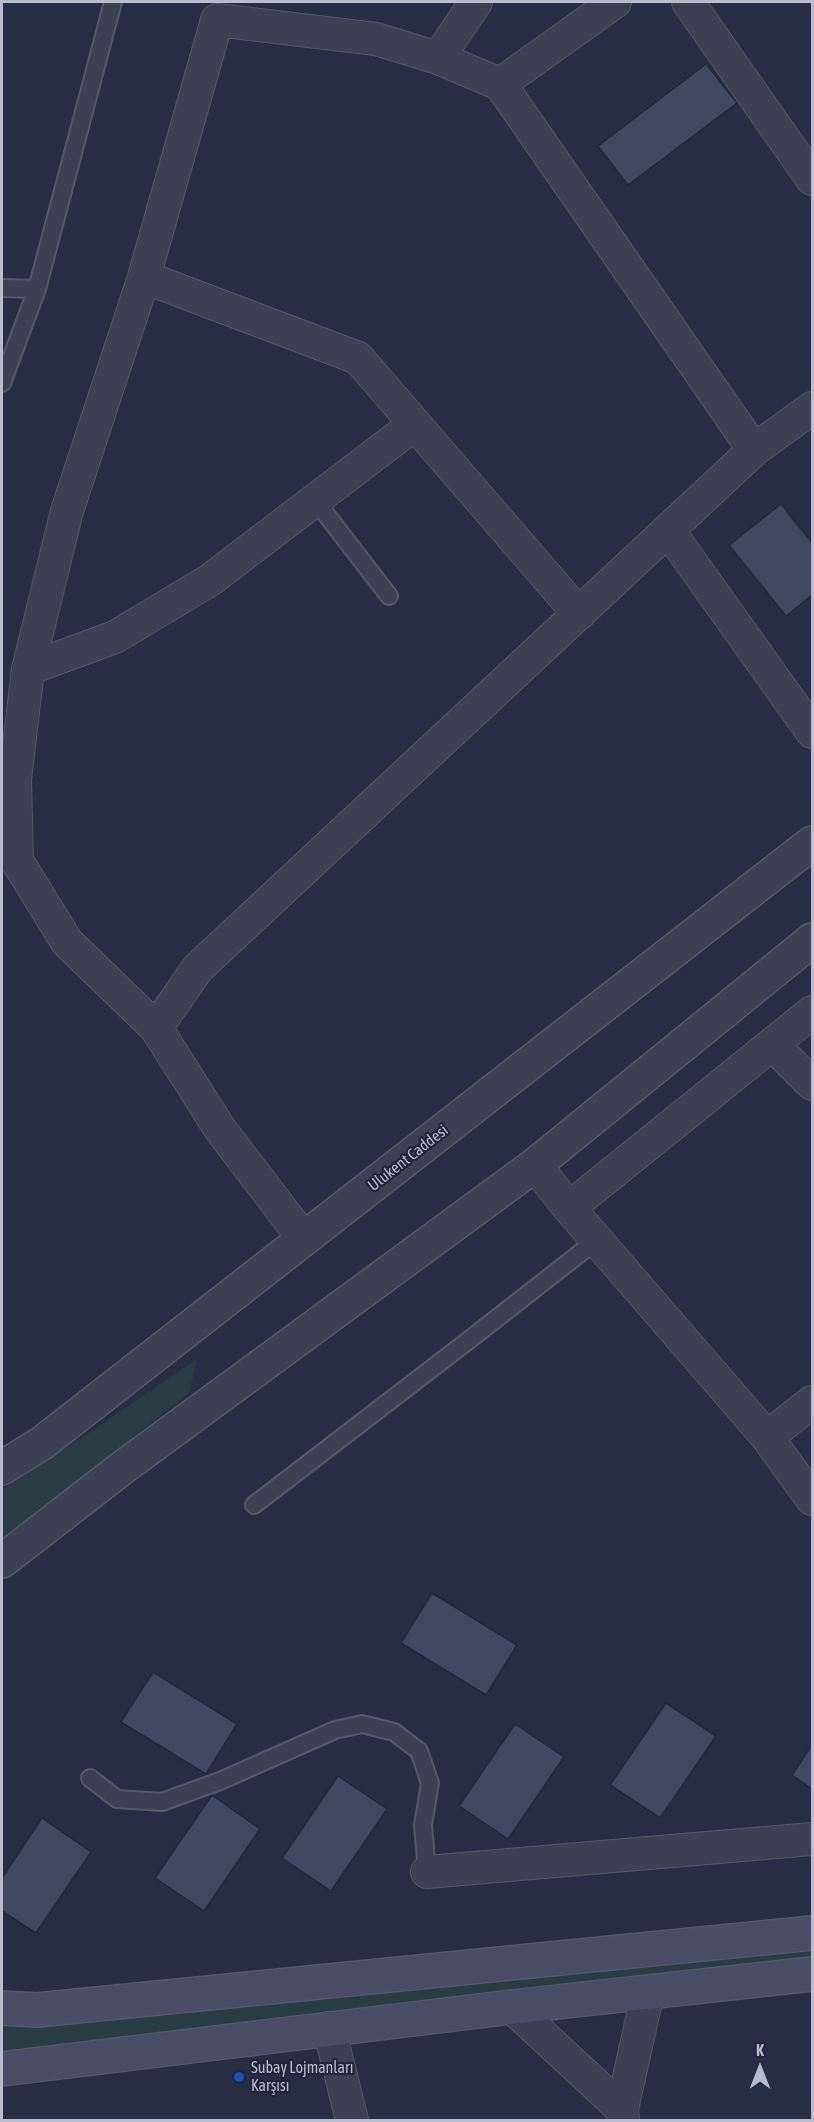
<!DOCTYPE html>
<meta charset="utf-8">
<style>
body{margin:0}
#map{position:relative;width:814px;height:2122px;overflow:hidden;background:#272d44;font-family:"Asap Condensed",sans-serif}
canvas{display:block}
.frame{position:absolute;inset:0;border:3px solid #b8bccd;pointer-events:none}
.north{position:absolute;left:730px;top:2038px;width:60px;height:60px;-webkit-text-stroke:4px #202539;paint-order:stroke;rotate:0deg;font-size:16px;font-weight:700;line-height:24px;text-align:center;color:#b8bccd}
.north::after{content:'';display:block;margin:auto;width:21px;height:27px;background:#b8bccd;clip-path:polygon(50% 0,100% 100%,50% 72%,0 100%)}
</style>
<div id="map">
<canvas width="814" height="2122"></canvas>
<div class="frame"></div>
<div class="north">K</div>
</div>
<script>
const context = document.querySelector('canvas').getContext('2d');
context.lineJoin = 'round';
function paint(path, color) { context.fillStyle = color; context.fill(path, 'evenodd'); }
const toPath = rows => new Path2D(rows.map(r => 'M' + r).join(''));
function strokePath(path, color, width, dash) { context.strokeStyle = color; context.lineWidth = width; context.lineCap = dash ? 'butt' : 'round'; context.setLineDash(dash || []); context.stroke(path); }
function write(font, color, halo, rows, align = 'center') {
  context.font = font + ' "Asap Condensed",sans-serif'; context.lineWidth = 4.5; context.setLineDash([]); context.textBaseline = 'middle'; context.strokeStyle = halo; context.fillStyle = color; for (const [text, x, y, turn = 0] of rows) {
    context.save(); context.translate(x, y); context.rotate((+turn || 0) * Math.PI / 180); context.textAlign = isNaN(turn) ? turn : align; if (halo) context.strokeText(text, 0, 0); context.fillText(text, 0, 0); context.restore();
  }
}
paint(toPath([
 [197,1359,189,1393,2,1541,2,1489,31,1472],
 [812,1940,812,1958,2,2057,2,2021]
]), '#293c44');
const building = toPath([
 [706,64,737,103,628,185,598,146,706,64],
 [781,504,812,543,812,595,786,616,729,545,781,504],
 [432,1593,517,1645,486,1695,401,1643,432,1593],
 [153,1672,237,1724,206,1774,121,1722,153,1672],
 [666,1703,716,1736,660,1818,610,1785,666,1703],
 [515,1724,564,1757,508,1839,459,1806,515,1724],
 [812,1745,812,1789,792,1775,812,1745],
 [338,1776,387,1809,331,1891,282,1858,338,1776],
 [212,1795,260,1829,204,1911,155,1878,212,1795],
 [42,1818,91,1852,36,1933,2,1911,2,1878,42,1818]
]);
paint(building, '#414861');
strokePath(building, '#22273a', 1.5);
const service = toPath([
 [2,288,37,289],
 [2,383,37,289,113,2],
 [315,500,389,596],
 [254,1505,469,1340,597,1240],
 [90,1778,117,1799,162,1802,220,1781,335,1730,362,1724,394,1732,419,1751,430,1783,423,1825,427,1872]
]);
const minor = toPath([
 [688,2,812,179],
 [438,58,476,2],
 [500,84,615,2],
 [144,277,67,511,28,669,15,780,17,861,67,942,156,1028],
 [668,530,812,732],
 [579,614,358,358,144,277,217,20,376,39,438,58,500,84,754,450],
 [28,669,115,637,210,580,415,424],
 [773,1045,812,1084],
 [535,1165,569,1208,767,1437,812,1499],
 [569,1208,812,1012],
 [304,1239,220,1129,156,1028,198,968,754,450,812,408],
 [767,1437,812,1402],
 [427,1872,812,1839],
 [512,2007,622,2109,623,2120],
 [329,2028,352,2120],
 [622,2109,648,1992]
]);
const tertiary = toPath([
 [2,1468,42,1443,812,843],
 [2,1561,122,1468,535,1165,812,940]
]);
const secondary = toPath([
 [2,2008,37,2010,812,1933],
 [2,2069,512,2007,812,1974]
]);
strokePath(service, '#53586a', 20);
strokePath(minor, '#53586a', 34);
strokePath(tertiary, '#53586a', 36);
strokePath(secondary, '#53586a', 36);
strokePath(service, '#3b4053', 16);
strokePath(minor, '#3b4053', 32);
strokePath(tertiary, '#3b4053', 33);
strokePath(secondary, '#494e66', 33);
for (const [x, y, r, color] of [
 [239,2077,6,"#1a4fb4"]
]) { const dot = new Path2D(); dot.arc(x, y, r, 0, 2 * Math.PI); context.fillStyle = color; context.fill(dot); strokePath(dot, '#202539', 2); }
write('16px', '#b8bccd', '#202539', [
 ["Ulukent Caddesi",408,1158,-38]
]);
write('16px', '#b8bccd', '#202539', [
 ["Subay Lojmanları",251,2068],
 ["Karşısı",251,2086]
], 'left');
</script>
